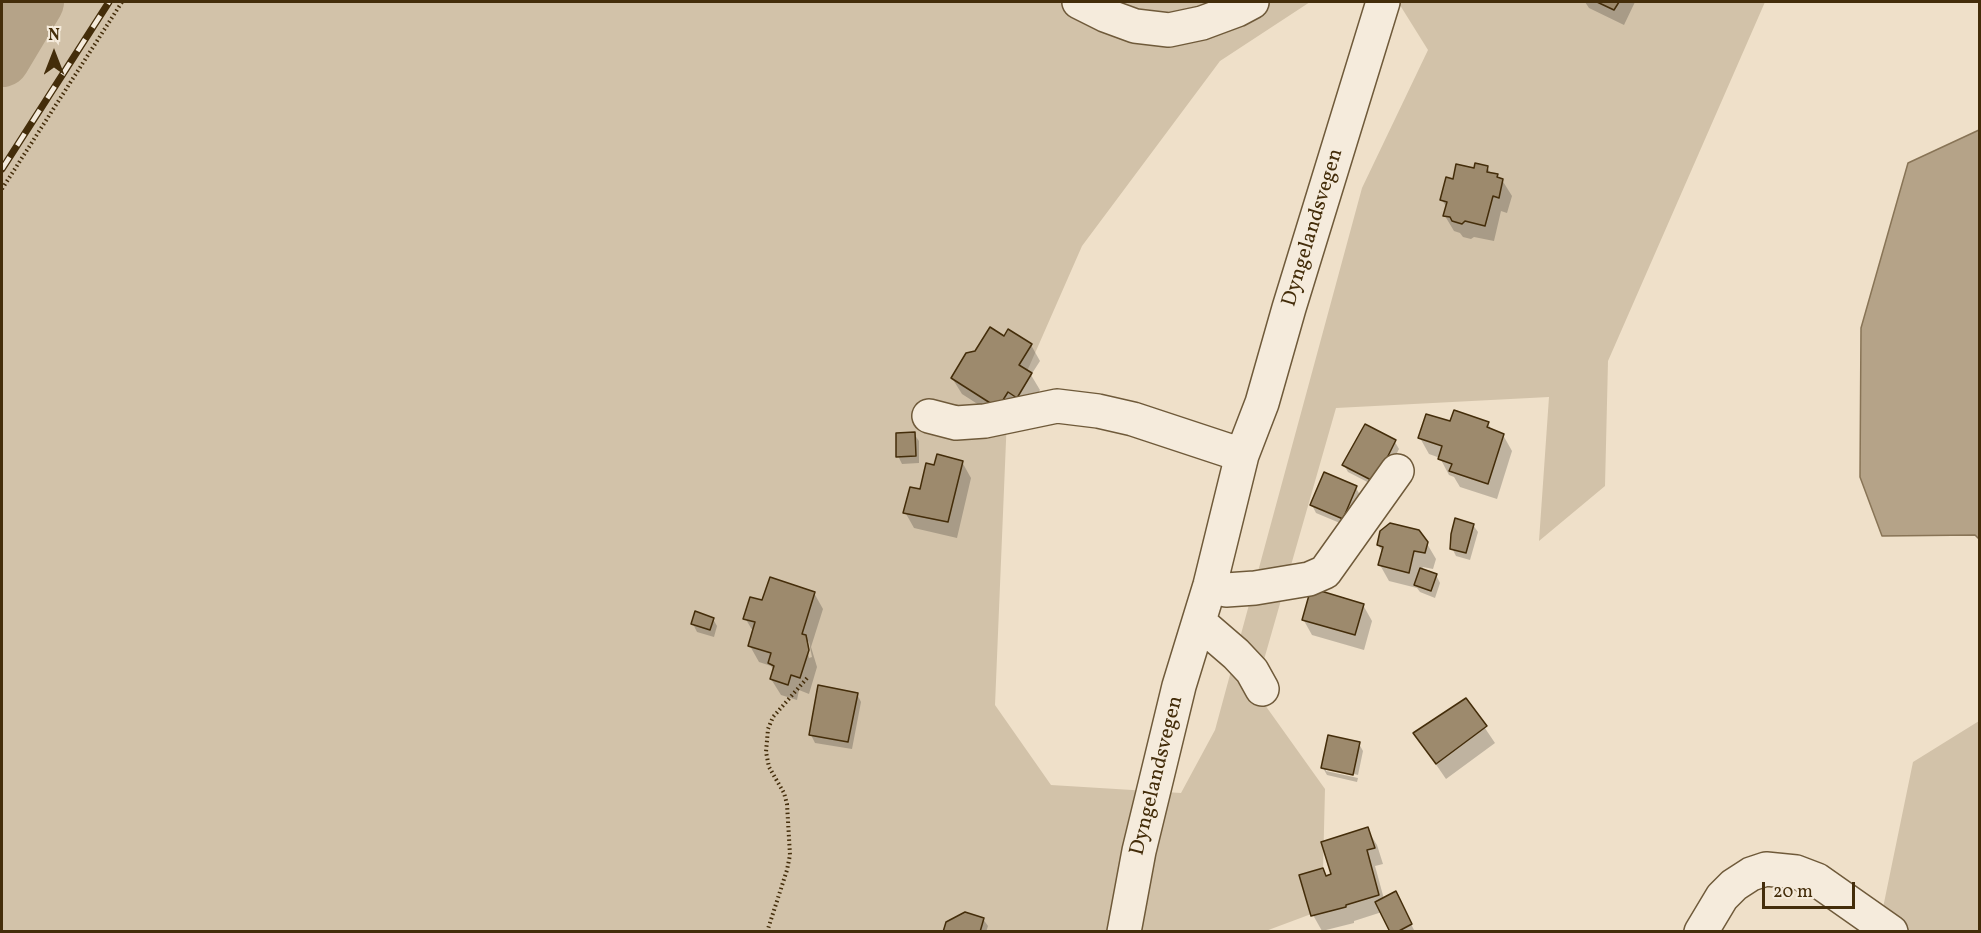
<!DOCTYPE html>
<style>
body{margin:0}
#map{position:relative;width:1981px;height:933px;overflow:hidden;background:#efe0c9;font-family:Vollkorn,serif}
canvas{display:block}
.frame{position:absolute;inset:0;border:3px solid #442d0a;pointer-events:none}
.north{position:absolute;left:24px;top:24px;width:60px;height:60px;-webkit-text-stroke:4px #f5ebdc;paint-order:stroke;rotate:0deg;font-size:16px;font-weight:700;line-height:24px;text-align:center;color:#442d0a}
.north::after{content:'';display:block;margin:auto;width:21px;height:27px;background:#442d0a;clip-path:polygon(50% 0,100% 100%,50% 72%,0 100%)}
.scale{position:absolute;left:1762px;top:882px;width:93px;height:27px;box-sizing:border-box;border:3px solid #442d0a;border-top:0;padding-left:8px;font-size:18px;line-height:21px;white-space:nowrap;color:#442d0a;-webkit-text-stroke:4px #f5ebdc;paint-order:stroke}
</style>
<div id="map">
<canvas width="1981" height="933"></canvas>
<div class="frame"></div>
<div class="north">N</div>
<div class="scale">20 m</div>
</div>
<script>
const context = document.querySelector('canvas').getContext('2d');
context.lineJoin = 'round';
function paint(path, color) { context.fillStyle = color; context.fill(path, 'evenodd'); }
const toPath = rows => new Path2D(rows.map(r => 'M' + r).join(''));
function strokePath(path, color, width, dash) { context.strokeStyle = color; context.lineWidth = width; context.lineCap = dash ? 'butt' : 'round'; context.setLineDash(dash || []); context.stroke(path); }
function write(font, color, halo, rows, align = 'center') {
  context.font = font + ' Vollkorn,serif'; context.lineWidth = 5; context.setLineDash([]); context.textBaseline = 'middle'; context.strokeStyle = halo; context.fillStyle = color; for (const [text, x, y, turn = 0] of rows) {
    context.save(); context.translate(x, y); context.rotate((+turn || 0) * Math.PI / 180); context.textAlign = isNaN(turn) ? turn : align; if (halo) context.strokeText(text, 0, 0); context.fillText(text, 0, 0); context.restore();
  }
}
paint(toPath([
 [2,2,1310,2,1220,61,1082,246,1007,417,995,705,1051,785,1181,793,1215,730,1362,188,1428,50,1398,2,1765,2,1608,361,1605,486,1539,541,1549,397,1336,408,1255,691,1325,789,1322,910,1263,932,2,932],
 [1979,721,1979,931,1878,932,1913,762]
]), '#d2c2a9');
const water = toPath([
 [1979,130,1979,539,1975,535,1882,536,1860,477,1861,328,1908,163,1979,130]
]);
paint(water, '#b5a388');
strokePath(water, '#887456', 1.5);
paint(toPath([
 [1585,2,1635,2,1624,25,1589,8],
 [1487,167,1491,174,1502,180,1512,196,1507,213,1501,211,1494,241,1474,237,1471,239,1463,237,1460,233,1454,231,1445,216,1447,208,1442,200,1454,180,1475,170],
 [1009,331,1031,345,1040,361,1031,375,1040,390,1026,412,1007,423,962,394,952,378,1005,338],
 [1488,423,1492,431,1503,435,1512,451,1497,499,1460,487,1454,477,1449,475,1440,458,1429,454,1420,438],
 [914,434,919,441,919,463,902,464,898,456],
 [1395,442,1399,449,1379,488,1348,472,1344,465],
 [962,462,971,478,957,538,914,528,905,512,935,467],
 [1356,488,1360,495,1347,526,1316,513,1312,505],
 [1473,525,1478,532,1470,560,1456,556,1452,548],
 [1426,542,1436,559,1433,569,1423,567,1422,570,1436,575,1440,583,1435,598,1420,592,1417,588,1389,581,1380,565,1383,553,1378,545],
 [814,593,823,609,811,647,817,667,809,694,799,690,797,700,781,695,771,679,774,671,771,666,759,662,750,646,754,633,745,618,763,602],
 [805,639,809,642,812,657,809,658],
 [1363,605,1372,621,1364,650,1312,635,1303,619],
 [713,619,717,626,714,637,697,632,693,624],
 [857,694,861,702,852,749,815,743,811,735],
 [1466,700,1495,743,1446,779,1415,734],
 [1359,744,1363,751,1358,775,1326,767,1326,771,1358,778,1357,782,1327,775,1323,768],
 [1367,829,1377,845,1383,864,1375,866,1384,899,1399,900,1415,932,1392,932,1382,912,1354,921,1354,923,1322,931,1313,915,1323,870,1327,877,1333,875],
 [983,919,988,926,986,932,945,932]
]), '#0003');
strokePath(toPath([
 [2,59,36,2]
]), '#b5a388', 56);
const building = toPath([
 [1597,2,1619,2,1614,10,1597,2],
 [1475,163,1488,166,1487,172,1498,174,1497,177,1503,179,1499,198,1493,196,1485,226,1465,221,1462,224,1452,221,1450,217,1443,216,1447,202,1440,200,1446,177,1453,179,1456,164,1474,168,1475,163],
 [990,327,1004,336,1008,329,1032,344,1019,365,1032,373,1017,398,1008,392,998,408,951,378,966,353,975,351,990,327],
 [1454,410,1489,422,1487,427,1504,434,1488,484,1449,471,1452,464,1438,459,1442,446,1418,438,1426,414,1450,421,1454,410],
 [1365,424,1396,440,1375,482,1342,465,1365,424],
 [915,432,916,456,896,457,896,433,915,432],
 [937,454,963,461,948,522,903,513,910,487,920,489,926,463,934,465,937,454],
 [1324,472,1357,486,1343,519,1310,505,1324,472],
 [1455,518,1474,524,1466,553,1450,549,1451,534,1455,518],
 [1390,523,1419,530,1428,542,1425,553,1414,551,1409,573,1378,565,1383,547,1377,545,1380,531,1390,523],
 [1420,568,1437,574,1431,591,1414,585,1420,568],
 [770,577,815,592,802,634,806,635,809,650,800,678,791,675,788,685,770,679,774,666,768,663,771,653,748,646,755,622,743,619,750,597,762,600,770,577],
 [1311,588,1364,604,1355,635,1302,620,1311,588],
 [695,611,714,618,710,630,691,624,695,611],
 [818,685,858,693,848,742,809,735,818,685],
 [1466,698,1487,726,1436,764,1413,733,1466,698],
 [1328,735,1360,742,1353,775,1321,768,1328,735],
 [1368,827,1375,848,1367,850,1379,895,1346,905,1346,907,1311,916,1299,875,1323,868,1326,876,1331,874,1321,842,1368,827],
 [1396,891,1412,924,1397,932,1390,932,1375,902,1396,891],
 [965,912,984,918,980,932,943,932,946,922,965,912]
]);
paint(building, '#9d8a6d');
strokePath(building, '#442d0a', 1.5);
const minor = toPath([
 [1079,2,1105,15,1135,26,1169,30,1202,23,1237,10,1252,2],
 [929,416,956,423,985,421,1057,406,1098,411,1133,419,1242,455],
 [1210,585,1226,590,1255,588,1309,579,1325,572,1397,471],
 [1200,623,1236,654,1252,671,1262,689],
 [1124,932,1139,851,1179,686,1210,585,1242,455,1262,403,1289,308,1383,2],
 [1701,932,1722,897,1734,885,1751,874,1766,869,1796,872,1817,880,1891,932]
]);
strokePath(minor, '#6f5a3a', 36);
strokePath(toPath([
 [2,189,122,2],
 [767,932,787,870,790,855,787,804,784,793,769,767,766,752,768,729,773,717,808,677]
]), '#442d0a', 4, [1.5, 3]);
strokePath(minor, '#f5ebdc', 33);
const rail = toPath([
 [2,169,109,2]
]);
strokePath(rail, '#442d0a', 7);
strokePath(rail, '#f5ebdc', 4.5, [14]);
write('21px', '#442d0a', '#f5ebdc', [
 ["Dyngelandsvegen",1314,228,-73],
 ["Dyngelandsvegen",1158,776,-76]
]);
</script>
